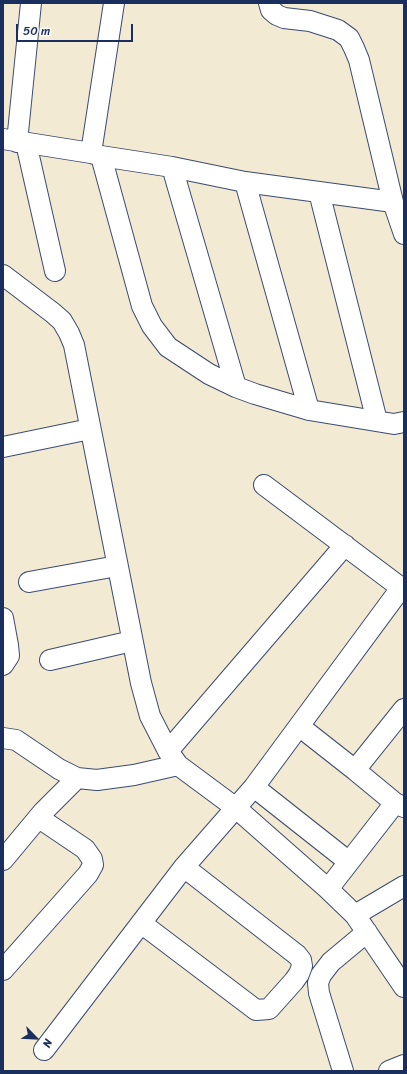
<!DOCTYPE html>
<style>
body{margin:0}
#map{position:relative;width:407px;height:1074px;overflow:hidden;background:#f2ead3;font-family:Sriracha,sans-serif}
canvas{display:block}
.frame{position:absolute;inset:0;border:4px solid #1b2f5e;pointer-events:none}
.north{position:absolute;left:16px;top:1018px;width:40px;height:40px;-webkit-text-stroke:3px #fdfcf7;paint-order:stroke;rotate:114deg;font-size:11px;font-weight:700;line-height:16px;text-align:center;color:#1b2f5e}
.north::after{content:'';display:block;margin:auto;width:14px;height:18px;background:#1b2f5e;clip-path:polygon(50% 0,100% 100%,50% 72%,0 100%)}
.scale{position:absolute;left:16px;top:24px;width:117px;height:18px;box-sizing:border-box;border:2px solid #1b2f5e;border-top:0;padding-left:5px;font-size:12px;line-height:14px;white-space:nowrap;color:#1b2f5e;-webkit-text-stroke:3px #fdfcf7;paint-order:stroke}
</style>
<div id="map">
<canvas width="407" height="1074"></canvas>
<div class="frame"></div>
<div class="north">N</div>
<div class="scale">50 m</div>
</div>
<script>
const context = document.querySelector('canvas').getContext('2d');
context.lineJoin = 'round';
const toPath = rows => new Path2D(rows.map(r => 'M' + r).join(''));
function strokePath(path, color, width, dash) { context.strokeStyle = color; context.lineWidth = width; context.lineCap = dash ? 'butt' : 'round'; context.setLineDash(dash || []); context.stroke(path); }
const minor = toPath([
 [269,3,271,10,277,15,284,18,310,21,338,30,349,38,354,48,359,60,393,202,404,234],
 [3,139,91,153,101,156,172,167,245,182,393,202],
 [17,142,31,3],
 [26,143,55,271],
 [91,153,114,3],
 [101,156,142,306,152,326,168,347,209,374,236,387,255,394,309,410,394,424,404,422],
 [172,167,236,387],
 [245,182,309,410],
 [319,192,377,421],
 [3,275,53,313,62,321,69,333,74,345,141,683,150,716,168,751,178,765,236,808,328,889,355,915],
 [3,447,90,429],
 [264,485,404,590],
 [29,582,117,566],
 [3,618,8,645,9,656,3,665],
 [50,660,132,641],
 [299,726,355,770,395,803,404,807],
 [3,738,16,740,59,769,77,778,97,780,134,775,178,765],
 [168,751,345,545],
 [355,770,404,709],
 [254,787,349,862],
 [3,860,43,812,77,778],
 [404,886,355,915,404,987],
 [328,889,395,803],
 [141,923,256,1010,269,1009,294,981,299,974,302,966,301,960,297,955,184,867],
 [3,970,88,874,93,865,92,859,85,849,39,818],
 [44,1050,184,867,254,787,401,588],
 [343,1071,319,993,318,983,321,975,331,962,367,932],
 [389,1071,404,1065]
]);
strokePath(minor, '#3b4b70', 22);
strokePath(minor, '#fff', 20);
</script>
